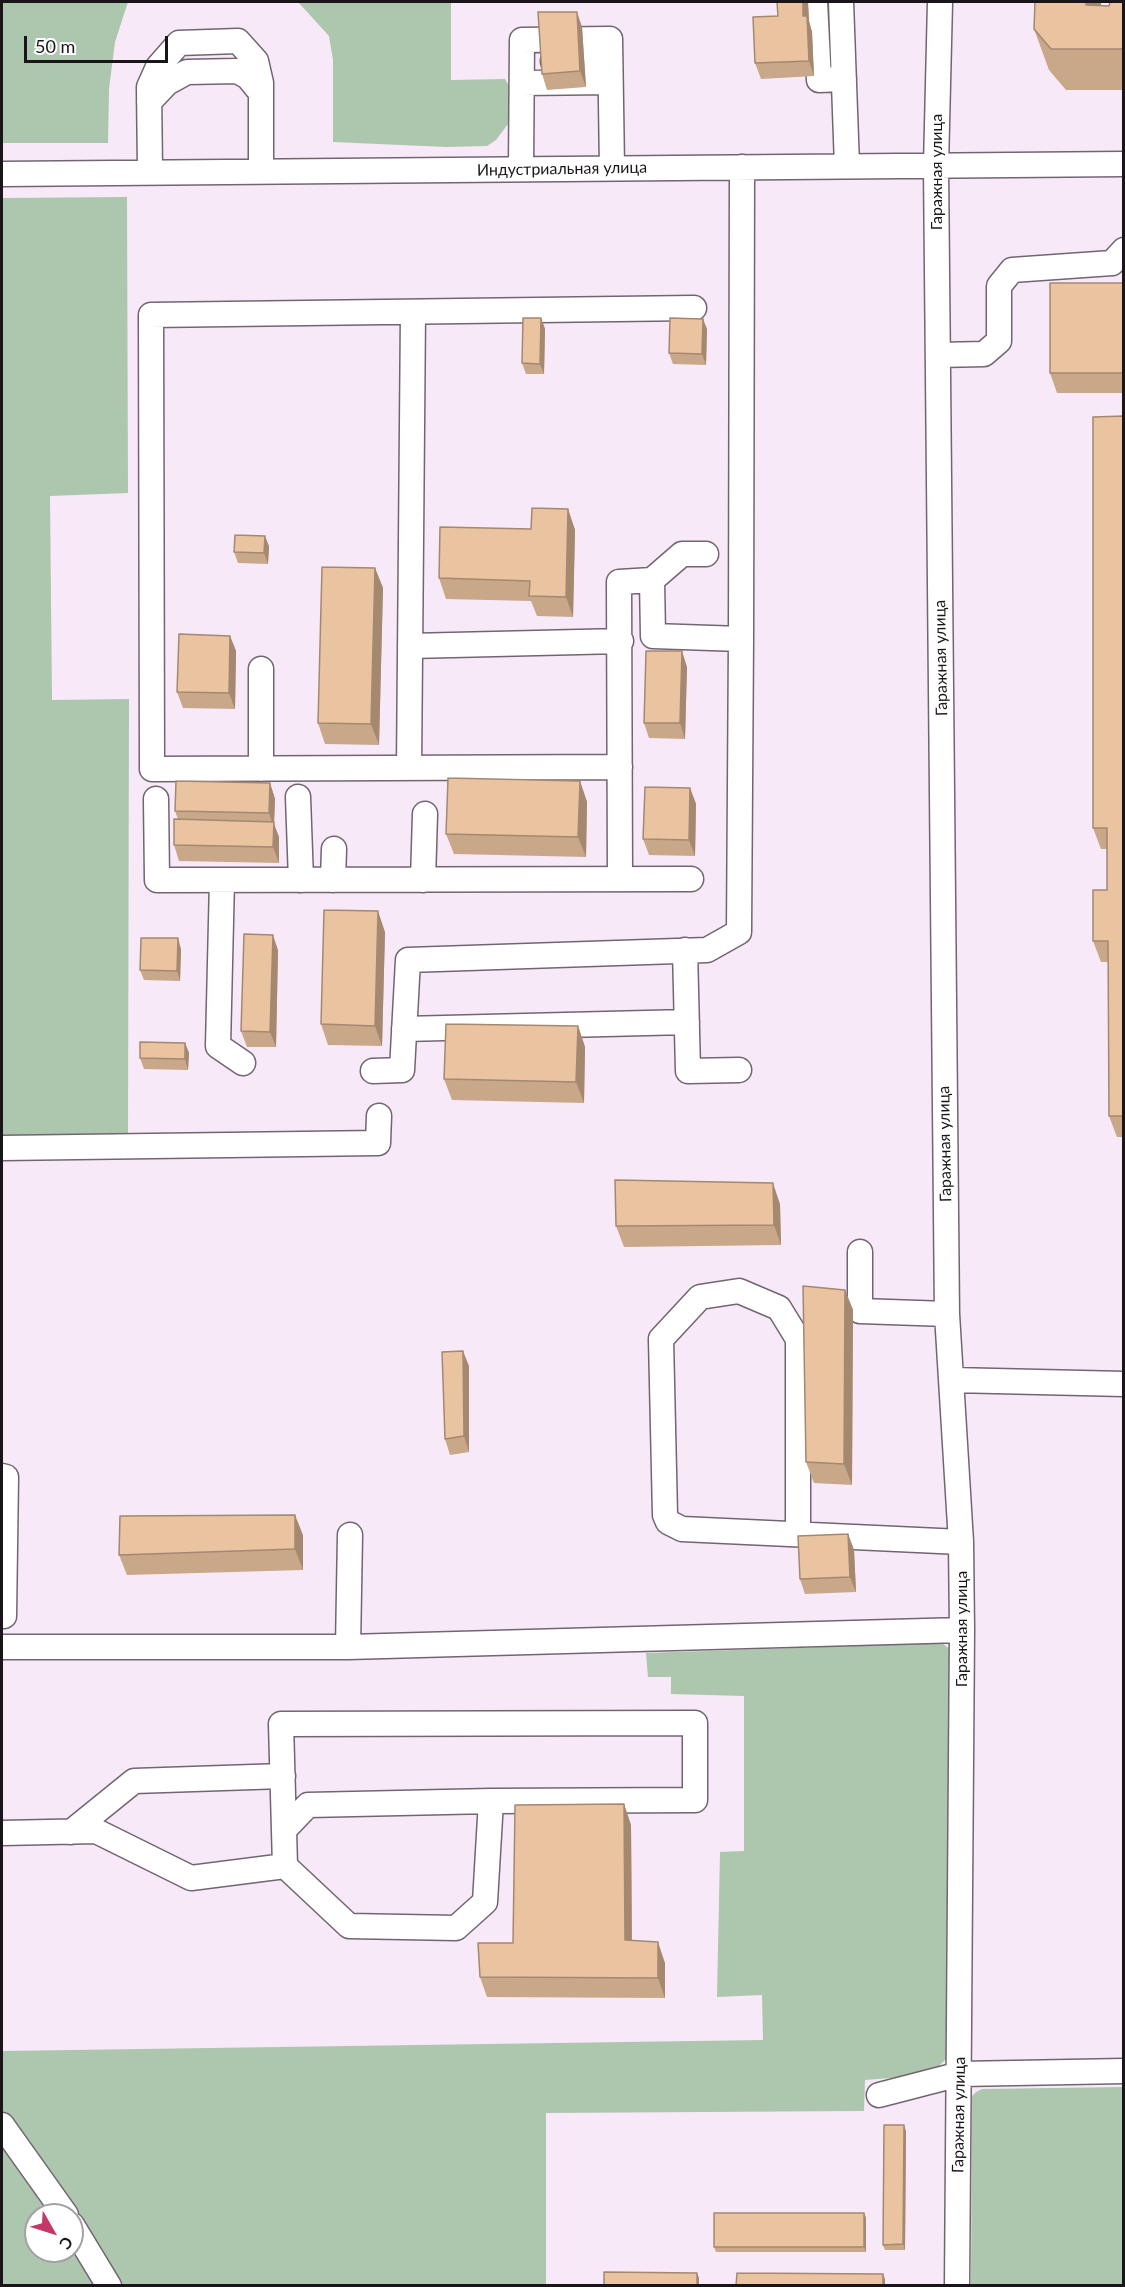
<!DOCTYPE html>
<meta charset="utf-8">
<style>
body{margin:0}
#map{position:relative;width:1125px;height:2287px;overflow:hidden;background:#f8e9f8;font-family:Lato,sans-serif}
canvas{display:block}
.frame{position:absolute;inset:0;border:3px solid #1a151a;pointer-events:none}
.north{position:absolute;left:24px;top:2203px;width:60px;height:60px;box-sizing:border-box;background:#fff;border:2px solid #a3a1a3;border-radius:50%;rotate:129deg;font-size:16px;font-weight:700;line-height:24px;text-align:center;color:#1a151a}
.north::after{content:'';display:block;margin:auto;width:21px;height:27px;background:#c43869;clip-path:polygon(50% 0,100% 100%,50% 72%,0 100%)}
.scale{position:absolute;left:24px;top:36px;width:144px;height:27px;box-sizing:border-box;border:3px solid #1a151a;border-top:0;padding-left:8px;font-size:18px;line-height:21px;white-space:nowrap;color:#1a151a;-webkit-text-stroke:4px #fff;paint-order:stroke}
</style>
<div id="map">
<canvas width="1125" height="2287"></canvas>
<div class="frame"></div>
<div class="north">С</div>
<div class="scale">50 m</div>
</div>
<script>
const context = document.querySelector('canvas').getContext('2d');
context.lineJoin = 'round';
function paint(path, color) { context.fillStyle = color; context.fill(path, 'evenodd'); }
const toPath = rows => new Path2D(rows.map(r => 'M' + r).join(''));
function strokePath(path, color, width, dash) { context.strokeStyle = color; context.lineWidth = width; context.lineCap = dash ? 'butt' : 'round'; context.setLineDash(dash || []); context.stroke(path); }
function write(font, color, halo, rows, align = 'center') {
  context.font = font + ' Lato,sans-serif'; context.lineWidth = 4.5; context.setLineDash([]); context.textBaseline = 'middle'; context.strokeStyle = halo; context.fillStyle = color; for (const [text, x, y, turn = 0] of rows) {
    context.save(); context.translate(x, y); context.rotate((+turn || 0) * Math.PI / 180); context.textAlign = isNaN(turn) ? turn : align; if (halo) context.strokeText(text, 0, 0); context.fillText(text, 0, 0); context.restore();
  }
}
paint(toPath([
 [2,2,128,2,115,42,109,89,108,143,2,143],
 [298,2,451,2,451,80,505,79,510,88,508,124,496,140,487,146,446,147,333,142,333,60,329,36],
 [127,197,128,493,50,496,52,700,129,699,128,1136,2,1137,2,198],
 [942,1643,951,1650,951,2054,930,2075,865,2080,864,2111,546,2113,546,2285,2,2285,2,2051,763,2040,762,1995,717,1997,720,1852,744,1851,744,1696,671,1694,671,1677,648,1677,646,1653],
 [36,2215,72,2215,72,2251,36,2251],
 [1123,2087,1123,2285,971,2285,972,2096,976,2092,982,2089]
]), '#acc7ad');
const minor = toPath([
 [815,2,819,80,844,79],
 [841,2,847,166],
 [940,2,936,166,947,1314,961,1542,962,1630,957,2286],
 [553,61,610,62],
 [522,83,610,82],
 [149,102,167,83,187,72,237,71,248,77,261,93],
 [521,169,522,40,610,39,612,168],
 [150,172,149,87,158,67,179,43,238,41,256,61,261,83,261,171],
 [2,174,1124,164],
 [938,355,984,354,999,341,999,286,1012,270,1112,263,1124,250],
 [741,639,742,167],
 [410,646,621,641],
 [261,669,261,769],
 [620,767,152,769,151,315,694,308],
 [409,768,413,312],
 [298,797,301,880],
 [156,799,157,880,691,879],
 [620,879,619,582,652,580],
 [222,880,218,1046,243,1063],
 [333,880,334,849],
 [423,880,425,814],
 [685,950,688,1071,739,1070],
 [404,1029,687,1022],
 [373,1071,402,1070,408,960,707,950,739,932,741,639,653,636,652,580,682,554,706,554],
 [2,1148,378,1143,379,1116],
 [860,1252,860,1311,947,1314],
 [952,1380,1124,1384],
 [2,1476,6,1477,4,1616,2,1616],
 [798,1534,798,1339,779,1308,739,1291,700,1297,661,1339,665,1515,668,1522,682,1529,961,1542],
 [2,1647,348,1647,962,1630],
 [348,1647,350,1535],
 [284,1830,308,1805,491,1801],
 [71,1832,134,1781,283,1776],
 [2,1833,96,1831,191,1878,285,1866,349,1926,456,1928,485,1902,491,1801,695,1800,695,1723,281,1724,285,1866],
 [879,2095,960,2074,1124,2071],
 [2,2125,66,2215],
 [72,2225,109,2286]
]);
strokePath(minor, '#726572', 27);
strokePath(minor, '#fff', 24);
paint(toPath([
 [777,2,808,2,809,21,812,32,814,76,761,79,755,63,778,16],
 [1035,2,1101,2,1101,6,1109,6,1124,2,1124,90,1066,90,1049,70,1034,29],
 [582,27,586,87,547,90,542,74],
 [1124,283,1124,393,1057,393,1050,373],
 [541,318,545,329,544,374,526,374,522,363],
 [707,329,706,365,673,364,669,353],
 [1124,416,1124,1137,1117,1137,1109,1116,1108,962,1101,962,1093,941,1107,890,1107,849,1101,849,1093,828],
 [568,509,575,530,573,617,537,616,531,601,446,599,439,578],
 [269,546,268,564,238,563,234,552],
 [375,568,383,588,379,745,325,744,318,723],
 [230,636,236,651,235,709,183,708,177,692],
 [687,667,685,739,649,738,644,723],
 [580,781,587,802,586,857,454,854,446,834],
 [270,783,275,799,274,824,279,837,279,863,179,861,174,845,178,819,175,811],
 [690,788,696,804,695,856,649,855,643,839],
 [385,932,382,1046,328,1045,321,1024],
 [181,949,180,981,144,980,140,970],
 [278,950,276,1047,247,1047,241,1031],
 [578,1026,585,1047,584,1103,452,1100,444,1079],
 [185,1043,189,1053,188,1070,144,1069,140,1058],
 [780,1204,781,1245,624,1247,616,1226],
 [845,1290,853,1310,852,1485,814,1483,806,1462],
 [469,1366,469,1452,450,1455,445,1439],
 [848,1534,854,1550,856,1592,805,1594,800,1579],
 [303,1535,303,1570,127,1575,119,1555],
 [624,1804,631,1825,632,1941,665,1963,665,1998,487,1997,480,1977,513,1943],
 [906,2131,905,2250,885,2250,883,2245],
 [864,2213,866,2218,866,2252,716,2252,714,2247]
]), '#c9a88a');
paint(toPath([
 [803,2,808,2,809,21,812,32,814,76,809,61,803,16],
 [1086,2,1101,2,1101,46,1086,5],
 [577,12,582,27,586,87,580,71],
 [541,318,545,329,544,374,540,364],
 [703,319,707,329,706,365,702,354],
 [568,509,575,530,573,617,566,597],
 [265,536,269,546,268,564,264,553],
 [375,568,383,588,379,745,371,724],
 [230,636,236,651,235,709,229,693],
 [682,651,687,667,685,739,680,723],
 [580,781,587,802,586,857,578,837],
 [270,783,275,799,274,824,279,837,279,863,273,847,273,826,269,813],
 [690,788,696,804,695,856,689,840],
 [378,911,385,932,382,1046,375,1026],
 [273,935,278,950,276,1047,270,1032],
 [178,938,181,949,180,981,177,971],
 [578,1026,585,1047,584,1103,576,1082],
 [185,1043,189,1053,188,1070,185,1059],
 [773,1183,780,1204,781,1245,774,1225],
 [845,1290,853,1310,852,1485,844,1464],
 [463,1351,469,1366,469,1452,464,1436],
 [295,1515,303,1535,303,1570,295,1549],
 [848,1534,854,1550,856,1592,850,1577],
 [624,1804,631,1825,632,1961,625,1940],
 [658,1942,665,1963,665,1998,658,1978],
 [904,2125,906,2131,905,2250,903,2244],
 [864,2213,866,2218,866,2252,864,2247],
 [697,2273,699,2278,699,2286,697,2286],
 [883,2274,885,2279,885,2286,883,2286]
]), '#a48870');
const building = toPath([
 [777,2,803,2,803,16,807,16,809,61,755,63,753,17,778,16,777,2],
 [1035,2,1086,2,1086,5,1109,6,1110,2,1124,2,1124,49,1051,49,1034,29,1035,2],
 [538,12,577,12,580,71,542,74,538,12],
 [1050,283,1124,283,1124,373,1050,373,1050,283],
 [523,318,541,318,540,364,522,363,523,318],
 [670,318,703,319,702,354,669,353,670,318],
 [1124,416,1124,1116,1109,1116,1108,941,1093,941,1093,890,1107,890,1107,828,1093,828,1093,417,1124,416],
 [532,508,568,509,566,597,529,596,530,581,439,578,440,527,531,529,532,508],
 [235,535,265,536,264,553,234,552,235,535],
 [322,567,375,568,371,724,318,723,322,567],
 [179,634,230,636,229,693,177,692,179,634],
 [646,651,682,651,680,723,644,723,646,651],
 [448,778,580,781,578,837,446,834,448,778],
 [176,781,270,783,269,813,175,811,176,781],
 [645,787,690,788,689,840,643,839,645,787],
 [174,819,274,822,273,847,174,845,174,819],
 [324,910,378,911,375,1026,321,1024,324,910],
 [244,934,273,935,270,1032,241,1031,244,934],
 [141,938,178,938,177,971,140,970,141,938],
 [446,1024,578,1026,576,1082,444,1079,446,1024],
 [140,1042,185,1043,185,1059,140,1058,140,1042],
 [615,1180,773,1183,774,1225,616,1226,615,1180],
 [803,1286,845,1290,844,1464,806,1462,803,1286],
 [463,1351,464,1436,445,1439,442,1352,463,1351],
 [295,1515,295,1549,119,1555,120,1516,295,1515],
 [848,1534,850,1577,800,1579,798,1536,848,1534],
 [624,1804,625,1940,658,1942,658,1978,480,1977,478,1943,513,1943,515,1805,624,1804],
 [884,2125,904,2125,903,2244,883,2245,884,2125],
 [714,2213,864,2213,864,2247,714,2247,714,2213],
 [604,2272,697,2273,697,2286,604,2286,604,2272],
 [737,2273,883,2274,883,2286,736,2286,737,2273]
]);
paint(building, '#eac3a0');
strokePath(building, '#a48870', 1.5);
write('16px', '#1a151a', '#fff', [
 ["Индустриальная улица",562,169,-1],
 ["Гаражная улица",937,172,-90],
 ["Гаражная улица",941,658,-91],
 ["Гаражная улица",945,1144,-91],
 ["Гаражная улица",962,1629,-90],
 ["Гаражная улица",959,2115,-89]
]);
</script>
